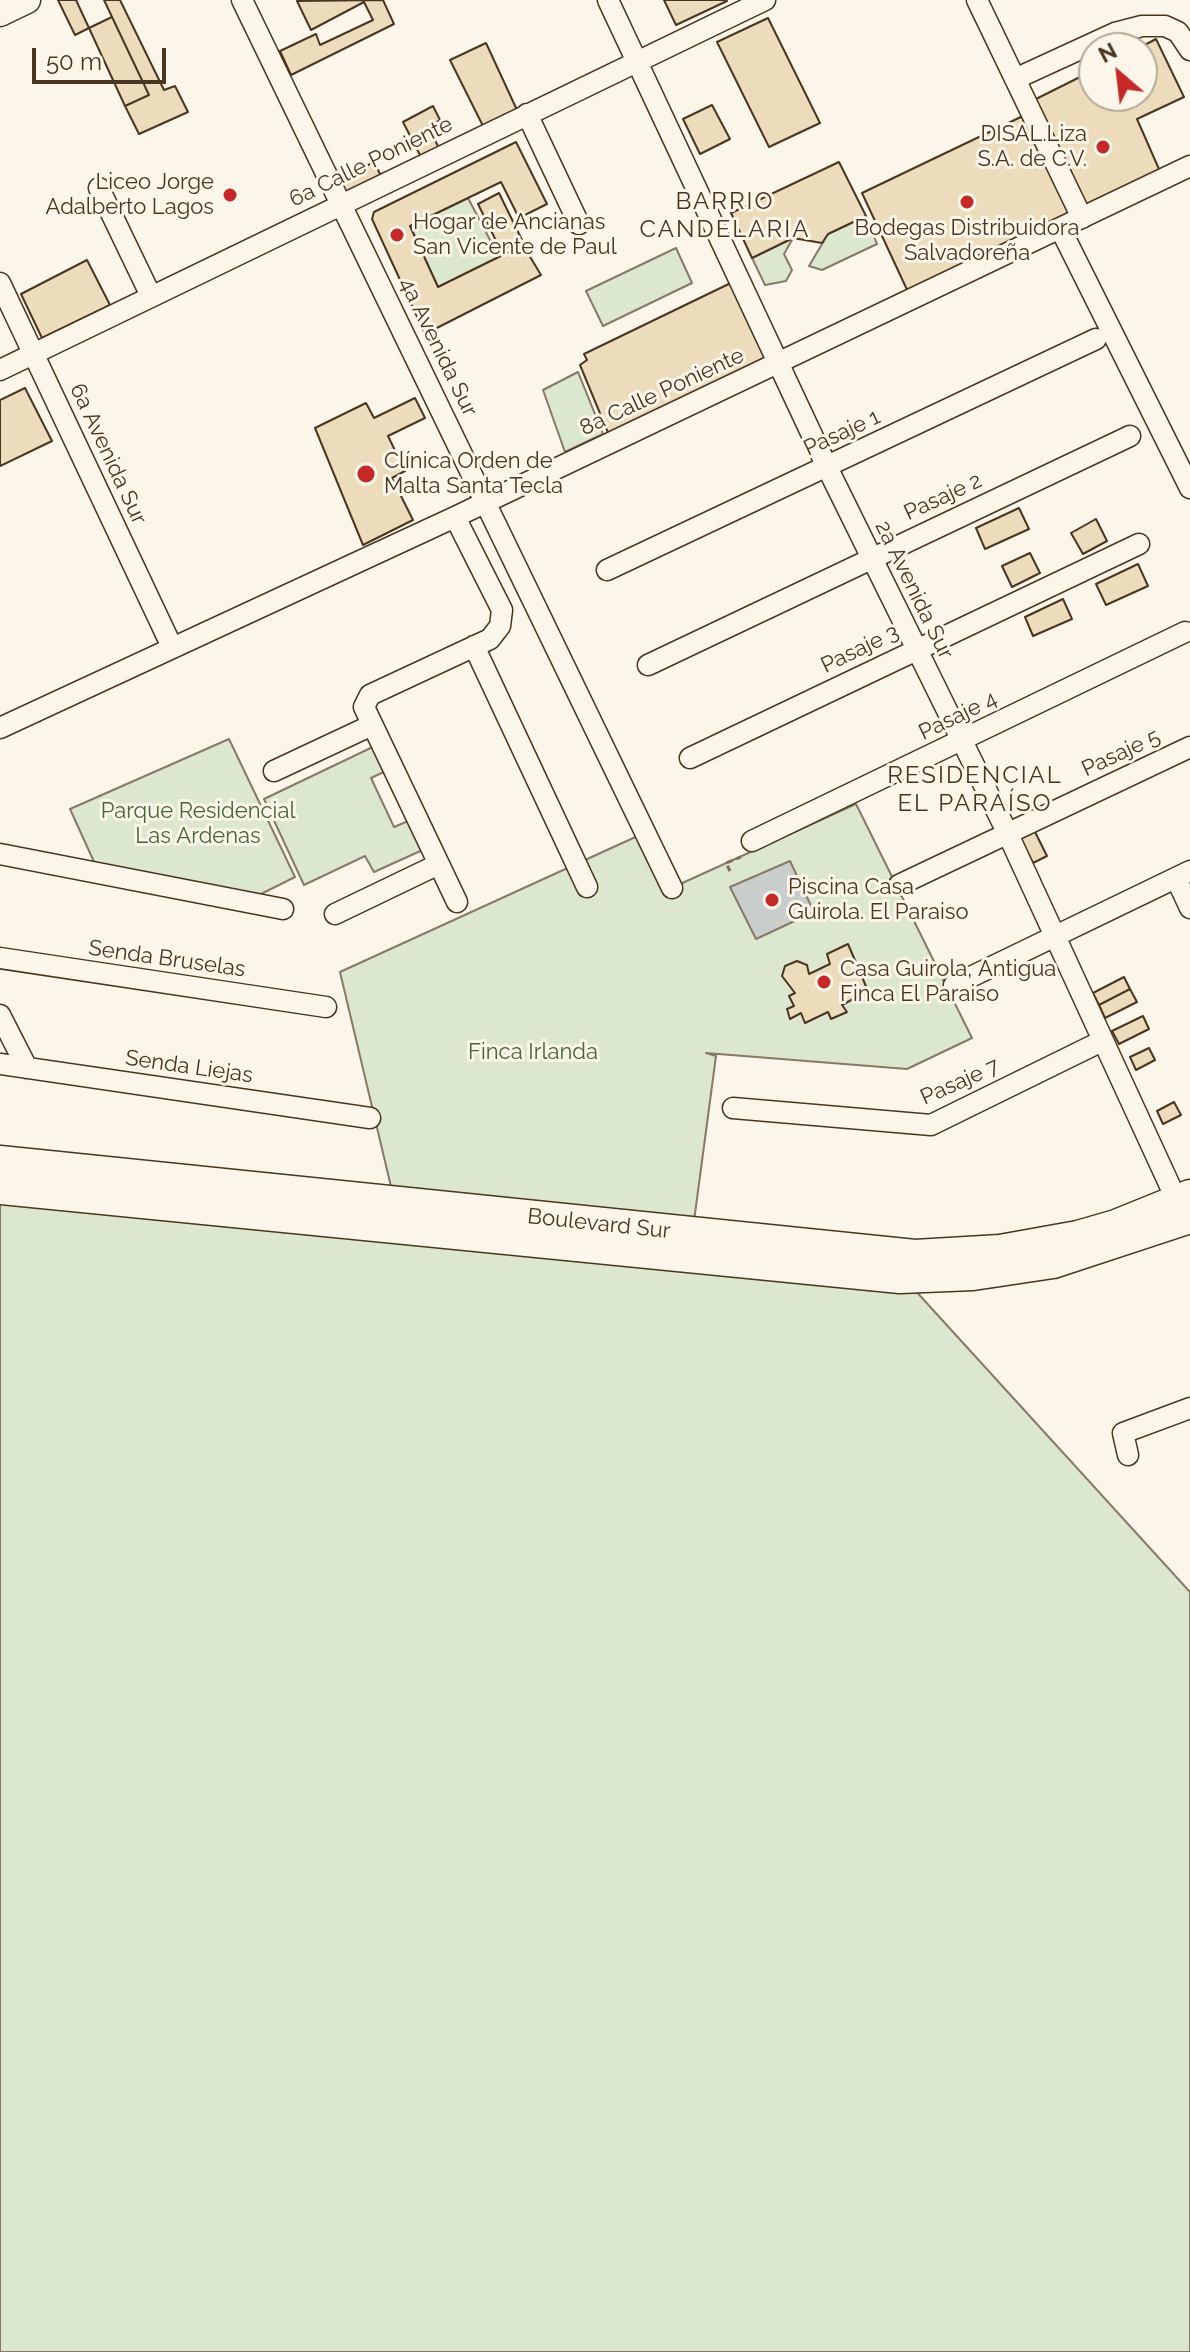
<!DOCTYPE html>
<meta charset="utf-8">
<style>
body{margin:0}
#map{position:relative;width:1190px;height:2352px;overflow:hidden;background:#fbf6e9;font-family:Raleway,sans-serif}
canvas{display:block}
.north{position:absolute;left:1078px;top:32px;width:80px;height:80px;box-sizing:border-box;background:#fbf6e9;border:2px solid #b4a999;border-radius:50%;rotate:332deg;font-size:22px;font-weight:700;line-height:32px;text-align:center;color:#4a3520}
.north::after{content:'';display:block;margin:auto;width:28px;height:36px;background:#c62828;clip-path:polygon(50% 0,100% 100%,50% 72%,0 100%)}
.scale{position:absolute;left:32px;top:48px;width:134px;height:36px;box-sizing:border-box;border:4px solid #4a3520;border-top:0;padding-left:10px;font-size:24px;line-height:28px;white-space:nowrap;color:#4a3520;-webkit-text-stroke:6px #fbf6e9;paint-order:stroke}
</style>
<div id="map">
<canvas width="1190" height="2352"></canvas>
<div class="north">N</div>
<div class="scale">50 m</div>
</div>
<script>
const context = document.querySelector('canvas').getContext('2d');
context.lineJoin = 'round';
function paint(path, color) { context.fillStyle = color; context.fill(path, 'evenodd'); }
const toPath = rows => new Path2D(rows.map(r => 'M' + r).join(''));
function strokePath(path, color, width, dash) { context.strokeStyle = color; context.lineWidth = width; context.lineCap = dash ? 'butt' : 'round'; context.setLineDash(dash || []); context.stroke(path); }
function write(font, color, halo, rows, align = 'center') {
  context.font = font + ' Raleway,sans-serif'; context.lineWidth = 6; context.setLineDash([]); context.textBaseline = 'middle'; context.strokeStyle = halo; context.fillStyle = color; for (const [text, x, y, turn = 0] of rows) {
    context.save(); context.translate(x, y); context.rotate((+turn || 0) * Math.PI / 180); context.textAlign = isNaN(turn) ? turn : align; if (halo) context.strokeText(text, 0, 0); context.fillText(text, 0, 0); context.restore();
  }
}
const green = toPath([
 [468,198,499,257,438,287,410,226,468,198],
 [866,216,877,244,822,270,809,266,828,234,866,216],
 [793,238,784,254,792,270,786,281,765,285,752,258,793,238],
 [676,248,692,283,603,326,586,291,676,248],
 [578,372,603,434,565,452,543,390,578,372],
 [229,739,295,877,253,898,100,875,70,809,229,739],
 [379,744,390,769,371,778,394,827,413,819,427,848,374,872,365,856,304,885,264,799,379,744],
 [856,804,972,1038,907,1069,706,1053,716,1056,694,1221,393,1195,340,972,642,834,667,890,856,804],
 [0,1200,913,1288,1190,1592,1190,2352,0,2352,0,1200]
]);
paint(green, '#dce7d0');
strokePath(green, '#887966', 2);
const water = toPath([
 [790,861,814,912,756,939,730,887,790,861]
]);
paint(water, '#c9cecd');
strokePath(water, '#887966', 2);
const building = toPath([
 [58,0,76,0,89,28,75,35,58,0],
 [104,0,120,0,164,90,175,86,188,112,139,134,125,106,149,95,104,0],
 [383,0,394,24,291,75,280,51,316,34,320,45,373,20,364,2,311,30,297,1,383,0],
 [664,0,726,0,727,1,676,25,664,0],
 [112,17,149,95,125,106,89,28,112,17],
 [768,18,820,123,769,147,717,42,768,18],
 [1156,39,1184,97,1137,119,1162,176,1091,210,1082,203,1034,100,1094,70,1094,96,1142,96,1142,48,1139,48,1156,39],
 [486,43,517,110,483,126,450,60,486,43],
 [712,105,730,139,700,154,683,119,712,105],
 [433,106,440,120,428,127,439,148,421,157,403,122,433,106],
 [1027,114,1073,210,1064,221,909,294,862,193,1027,114],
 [516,142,547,204,519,218,501,182,410,226,438,287,523,245,541,275,425,334,372,219,374,212,516,142],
 [374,162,382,178,345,195,338,180,374,162],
 [839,162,866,216,828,234,822,243,793,238,752,258,731,213,839,162],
 [499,193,522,240,501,251,478,204,499,193],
 [87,260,110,305,42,338,21,294,87,260],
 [739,279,776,358,609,435,580,365,587,360,584,354,739,279],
 [25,388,52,441,0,466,0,400,25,388],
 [415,398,425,418,388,436,405,471,392,478,413,520,363,545,315,428,366,403,374,418,415,398],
 [1019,508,1029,529,985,549,976,528,1019,508],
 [1096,519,1107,541,1083,554,1071,533,1096,519],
 [1030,553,1040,573,1012,587,1002,566,1030,553],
 [1138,564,1148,586,1106,605,1096,584,1138,564],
 [1063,599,1072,619,1033,636,1025,617,1063,599],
 [1032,826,1047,856,1033,863,1018,833,1032,826],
 [848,944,868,991,842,1005,847,1012,831,1019,828,1012,805,1023,801,1013,790,1019,787,1009,794,1006,789,996,795,993,782,976,785,966,797,961,807,965,809,974,830,964,827,954,848,944],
 [1124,977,1130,989,1099,1005,1093,993,1124,977],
 [1130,989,1137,1002,1105,1018,1099,1005,1130,989],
 [1143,1016,1149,1029,1119,1044,1112,1031,1143,1016],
 [1149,1048,1155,1060,1136,1070,1130,1057,1149,1048],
 [1174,1102,1181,1115,1163,1124,1157,1111,1174,1102]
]);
paint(building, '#ecdcbc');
strokePath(building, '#4a3520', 2);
const minor = toPath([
 [242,0,672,888],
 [608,0,827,467,1007,832,1177,1201],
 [977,0,1082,218],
 [1015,79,1115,33,1142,26,1165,26,1178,32,1190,50],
 [527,114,579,224],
 [99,188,150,294],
 [1060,228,1190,488],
 [0,283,172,647],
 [0,370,765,0],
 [455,517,502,610,500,626,490,639,370,695,364,707,457,902],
 [607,570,1096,339],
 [474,646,587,887],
 [648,665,1130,436],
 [0,728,455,517,1190,166],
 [690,758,1139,544],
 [274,771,372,725],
 [752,841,1185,632],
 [0,854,283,909],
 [1176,878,1190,908],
 [899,885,1190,747],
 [335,914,439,864],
 [0,958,326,1007],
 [954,985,1190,871],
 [0,1015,27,1068],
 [0,1064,370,1118],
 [733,1108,931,1125,1102,1041],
 [1128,1455,1123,1433,1190,1408]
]);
const major = toPath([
 [0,13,27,0]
]);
const highway = toPath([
 [0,1161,915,1255,1000,1250,1078,1236,1116,1225,1190,1195],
 [0,1189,900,1278,973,1275,1053,1263,1190,1218]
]);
strokePath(minor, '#4a3520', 23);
strokePath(major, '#4a3520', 29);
strokePath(highway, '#4a3520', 33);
strokePath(toPath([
 [730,871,726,863,741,857]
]), '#7f6f5c', 3, [6, 4]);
strokePath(minor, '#fbf6e9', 20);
strokePath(major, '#fbf6e9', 26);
strokePath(highway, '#fbf6e9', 30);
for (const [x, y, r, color] of [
 [1103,147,8,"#c62828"],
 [230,195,8,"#c62828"],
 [967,202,8,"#c62828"],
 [397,235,8,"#c62828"],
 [366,474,10,"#c62828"],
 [772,900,8,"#c62828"],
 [824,982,8,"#c62828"]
]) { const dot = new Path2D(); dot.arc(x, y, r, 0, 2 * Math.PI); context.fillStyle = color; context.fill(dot); strokePath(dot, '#fbf6e9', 3); }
write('22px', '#4a3520', '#fbf6e9', [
 ["DISAL.Liza",1087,134,"right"],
 ["S.A. de C.V.",1087,159,"right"],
 ["Liceo Jorge",214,182,"right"],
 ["Adalberto Lagos",214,207,"right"],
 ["Hogar de Ancianas",413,222],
 ["San Vicente de Paul",413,247],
 ["Bodegas Distribuidora",967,228,"center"],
 ["Salvadoreña",967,253,"center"],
 ["Clínica Orden de",384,461],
 ["Malta Santa Tecla",384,486],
 ["Piscina Casa",788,887],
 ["Guirola. El Paraiso",788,912],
 ["Casa Guirola, Antigua",840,969],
 ["Finca El Paraiso",840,994]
], 'left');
write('22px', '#4a3520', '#fbf6e9', [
 ["6a Calle Poniente",371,162,-26],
 ["4a Avenida Sur",438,347,64],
 ["8a Calle Poniente",662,392,-25],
 ["Pasaje 1",842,433,-25],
 ["6a Avenida Sur",108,454,65],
 ["Pasaje 2",943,497,-25],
 ["2a Avenida Sur",914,590,64],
 ["Pasaje 3",860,649,-26],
 ["Pasaje 4",958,716,-26],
 ["Pasaje 5",1121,753,-25],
 ["Senda Bruselas",167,959,8],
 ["Senda Liejas",189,1067,8],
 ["Pasaje 7",960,1082,-24],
 ["Boulevard Sur",599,1224,6]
]);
write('22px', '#436837', '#fbf6e9', [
 ["Parque Residencial",198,811],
 ["Las Ardenas",198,836],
 ["Finca Irlanda",533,1052]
]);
context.letterSpacing = '2px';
write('24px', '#4a3520', '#fbf6e9', [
 ["BARRIO",725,202],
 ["CANDELARIA",725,230],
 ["RESIDENCIAL",975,776],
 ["EL PARAÍSO",975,804]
]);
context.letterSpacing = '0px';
</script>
